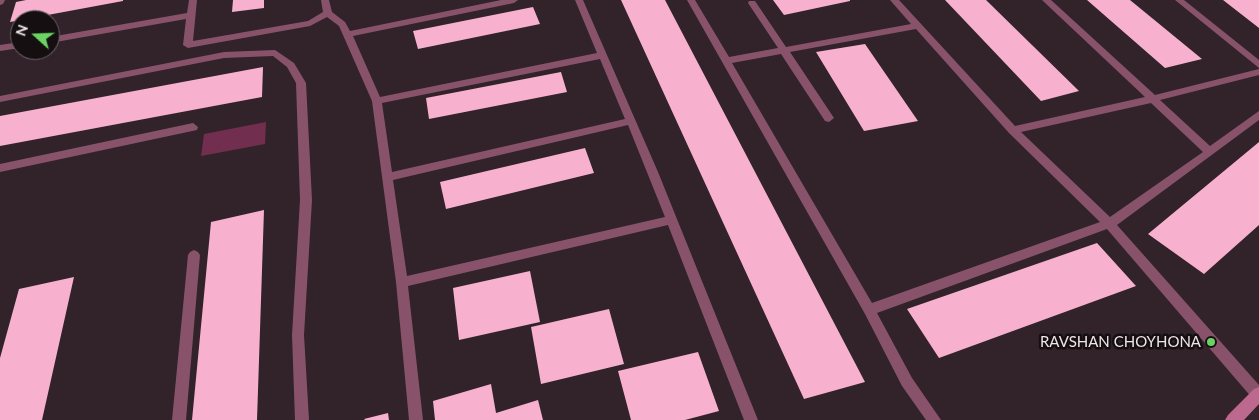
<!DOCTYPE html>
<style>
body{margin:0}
#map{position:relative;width:1259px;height:420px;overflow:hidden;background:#312329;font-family:Lato,sans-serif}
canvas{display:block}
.north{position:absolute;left:10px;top:10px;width:50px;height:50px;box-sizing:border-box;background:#150f11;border:1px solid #6c6567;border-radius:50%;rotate:290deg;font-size:14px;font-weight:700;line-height:20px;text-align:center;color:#efe5e9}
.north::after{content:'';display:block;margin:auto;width:18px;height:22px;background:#6bd363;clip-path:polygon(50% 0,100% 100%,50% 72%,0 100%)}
</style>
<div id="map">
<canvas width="1259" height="420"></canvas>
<div class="north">N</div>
</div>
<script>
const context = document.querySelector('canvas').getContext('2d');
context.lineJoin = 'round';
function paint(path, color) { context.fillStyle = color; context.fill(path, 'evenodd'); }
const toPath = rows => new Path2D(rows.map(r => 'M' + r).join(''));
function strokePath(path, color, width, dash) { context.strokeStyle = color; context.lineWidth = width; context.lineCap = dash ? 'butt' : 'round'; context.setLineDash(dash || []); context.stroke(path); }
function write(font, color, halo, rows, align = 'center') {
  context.font = font + ' Lato,sans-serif'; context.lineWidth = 5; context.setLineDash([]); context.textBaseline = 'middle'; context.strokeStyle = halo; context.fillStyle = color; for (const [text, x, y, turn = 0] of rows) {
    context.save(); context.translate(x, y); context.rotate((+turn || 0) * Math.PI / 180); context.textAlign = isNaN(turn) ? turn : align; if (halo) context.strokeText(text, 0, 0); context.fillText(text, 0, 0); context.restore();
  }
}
paint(toPath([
 [266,122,265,144,201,156,204,134]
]), '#722e4f');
paint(toPath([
 [26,0,123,0,123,1,10,22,16,2],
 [233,0,264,0,264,8,232,12],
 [621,0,665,0,865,382,804,399],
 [773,0,850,0,850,1,784,15],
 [945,0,986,0,1079,91,1041,101],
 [1087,0,1130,0,1202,59,1165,68],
 [1223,0,1259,0,1259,28],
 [533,7,540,24,418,49,413,31],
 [865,44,918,121,864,131,816,52],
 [263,67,262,97,0,146,0,116],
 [561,72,567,92,429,119,426,98],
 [1259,142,1259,225,1204,274,1148,234],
 [585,148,594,173,446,209,440,182],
 [264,210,257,420,192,420,211,222],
 [1097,243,1136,286,939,358,907,309],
 [530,271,540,322,459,340,453,288],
 [74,277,42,420,0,420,0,358,19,289],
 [609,309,624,364,541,384,531,327],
 [698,352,719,411,685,420,631,420,618,371],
 [491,384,496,413,538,400,543,420,435,420,433,401],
 [388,413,389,420,365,420,364,419]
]), '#f7b1ce');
paint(toPath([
 [0,0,5,0,3,4,0,5,0,0],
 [189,0,197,0,193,41,308,21,323,12,321,0,329,0,332,12,345,22,350,31,501,0,518,0,514,3,353,36,380,97,597,53,575,0,583,0,658,172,758,420,744,420,668,225,408,286,423,420,409,420,396,282,372,101,339,26,327,17,310,26,188,48,183,45,186,19,50,43,50,37,187,13,189,0],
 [600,59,625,119,392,172,382,103,600,59],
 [628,125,665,217,407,276,393,180,628,125],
 [687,0,695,0,729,57,778,48,748,3,749,1,755,1,786,47,911,24,890,0,899,0,1015,126,1145,97,1042,0,1051,0,1155,95,1259,69,1259,75,1160,100,1210,146,1259,111,1259,120,1117,225,1259,385,1259,400,1253,399,1107,229,877,313,912,378,941,420,926,420,902,386,865,314,687,0],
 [916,29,1009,133,1100,222,872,303,732,63,781,54,825,121,829,122,834,118,790,52,916,29],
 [1151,103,1203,152,1110,217,1021,132,1151,103],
 [1175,0,1184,0,1259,60,1259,68,1175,0],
 [20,42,20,48,0,51,0,45,20,42],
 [275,50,294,63,306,83,312,200,304,335,309,420,295,420,292,335,300,200,296,83,287,67,273,56,224,58,0,102,0,96,224,52,275,50],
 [193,123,198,127,197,130,0,172,0,164,193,123],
 [194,250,198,252,200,255,186,420,172,420,188,255,190,252,194,250]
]), '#88536a');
paint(toPath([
 [1259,387,1259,404,1244,420,1225,420,1228,415,1254,389,1259,387]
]), '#bd698f');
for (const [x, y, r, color] of [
 [1211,342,5,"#6bd363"]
]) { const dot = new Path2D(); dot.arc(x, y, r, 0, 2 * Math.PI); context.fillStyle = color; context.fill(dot); strokePath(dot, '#150f11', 2); }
write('15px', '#efe5e9', '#150f11', [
 ["RAVSHAN CHOYHONA",1201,342]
], 'right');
</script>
